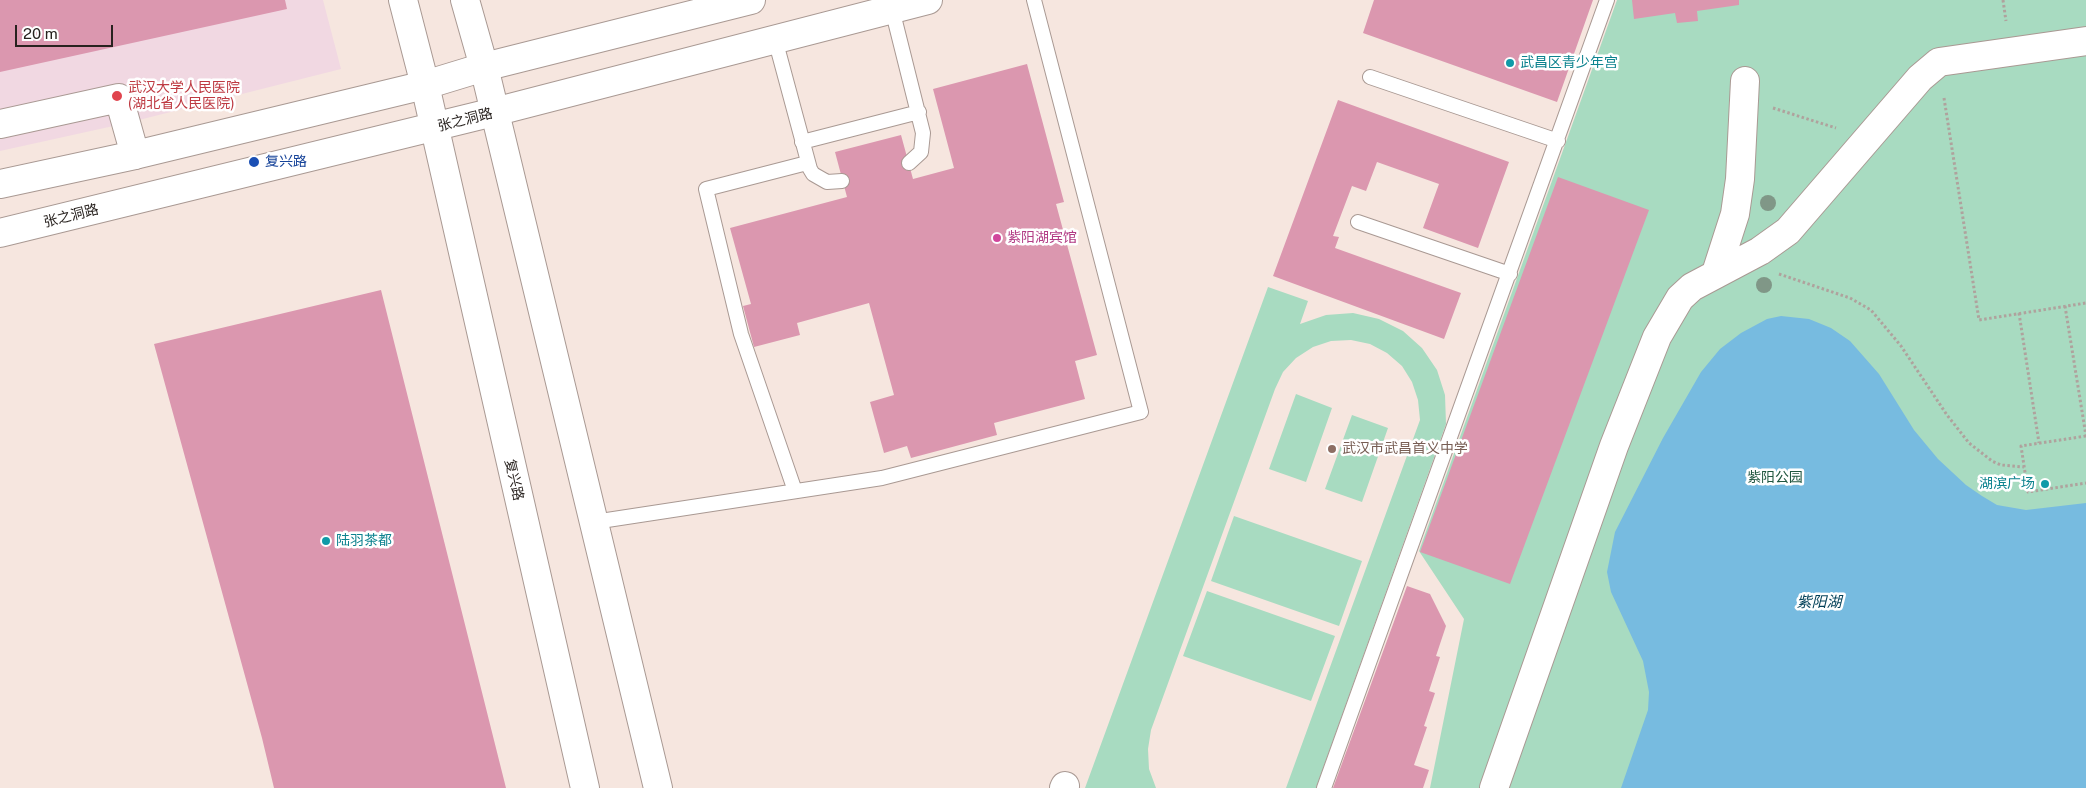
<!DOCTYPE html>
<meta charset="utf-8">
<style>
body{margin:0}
#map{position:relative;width:2086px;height:788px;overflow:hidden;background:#f6e6df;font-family:"Public Sans",sans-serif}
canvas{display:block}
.scale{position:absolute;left:15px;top:25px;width:98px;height:22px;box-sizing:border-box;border:2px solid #28221f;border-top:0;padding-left:6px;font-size:15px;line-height:18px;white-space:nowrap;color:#28221f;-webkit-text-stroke:4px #fff;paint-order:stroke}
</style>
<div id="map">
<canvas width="2086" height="788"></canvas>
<div class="scale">20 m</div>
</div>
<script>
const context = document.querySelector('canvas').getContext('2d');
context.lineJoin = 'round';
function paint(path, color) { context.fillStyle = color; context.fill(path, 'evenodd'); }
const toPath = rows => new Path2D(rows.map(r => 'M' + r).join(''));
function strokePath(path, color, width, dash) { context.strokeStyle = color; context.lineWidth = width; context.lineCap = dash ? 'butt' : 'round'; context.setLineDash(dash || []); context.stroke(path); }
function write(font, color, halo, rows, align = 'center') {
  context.font = font + ' "Public Sans","Noto Sans SC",sans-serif'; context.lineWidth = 5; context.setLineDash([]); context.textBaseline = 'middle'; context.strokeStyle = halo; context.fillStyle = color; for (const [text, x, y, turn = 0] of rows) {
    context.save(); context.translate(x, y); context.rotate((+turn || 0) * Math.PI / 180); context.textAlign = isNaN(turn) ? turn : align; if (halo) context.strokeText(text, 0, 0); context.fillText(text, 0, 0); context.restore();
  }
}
paint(toPath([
 [0,0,323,0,341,69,127,123,0,151]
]), '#f1d8e2');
paint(toPath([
 [1617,0,2086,0,2086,788,1430,788,1464,619,1419,551],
 [1268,287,1308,301,1300,324,1326,315,1353,313,1379,319,1403,331,1422,348,1437,370,1445,395,1446,424,1316,788,1286,788,1420,420,1418,400,1412,382,1402,366,1387,353,1370,344,1351,340,1331,341,1313,347,1296,358,1283,372,1275,389,1151,730,1148,749,1149,769,1156,788,1085,788],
 [1296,394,1332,408,1306,482,1269,469],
 [1352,415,1388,428,1362,502,1325,489],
 [1234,516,1362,561,1339,626,1211,581],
 [1207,591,1335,636,1311,701,1183,656]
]), '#a8dbc1');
paint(toPath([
 [1781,316,1809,319,1831,328,1850,341,1879,374,1914,430,1938,459,1966,485,1982,496,1997,505,2026,510,2086,503,2086,788,1621,788,1648,710,1649,692,1643,661,1611,592,1607,572,1615,532,1663,438,1701,372,1720,349,1741,333,1767,319]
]), '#77bbe0');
paint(toPath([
 [0,0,285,0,287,9,0,72],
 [1374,0,1593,0,1557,102,1363,33],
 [1632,0,1739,0,1739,5,1697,11,1698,21,1677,23,1675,13,1634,19],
 [1027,64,1064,202,1056,204,1097,355,1075,361,1085,399,994,423,997,435,911,458,907,446,884,453,870,402,894,395,869,303,797,323,800,335,754,347,743,306,751,304,730,228,847,197,835,152,901,135,913,179,954,168,933,89],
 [1338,100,1509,162,1478,248,1423,228,1439,184,1377,162,1366,191,1352,186,1333,236,1339,237,1335,248,1461,293,1444,339,1273,276],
 [1558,177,1649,210,1510,584,1420,552],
 [381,290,506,788,274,788,262,738,154,344],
 [1407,586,1430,594,1446,626,1436,656,1440,657,1429,691,1435,693,1424,726,1427,727,1414,765,1429,770,1423,788,1333,788]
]), '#db97af');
const lane = toPath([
 [892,9,923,133,921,152,909,163],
 [775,39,810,169,813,174,827,182,842,181],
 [1370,77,1558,141],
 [802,142,919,112],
 [1358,222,1510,274],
 [795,491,741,334,706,189,807,163],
 [594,522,882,478,1141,412,1034,0],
 [1324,788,1607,0]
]);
const street = toPath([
 [0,124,119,98,135,155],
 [1716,273,1735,214,1740,179,1745,81],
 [1064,788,1065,786],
 [1494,788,1614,446,1657,337,1680,298,1692,287,1760,251,1788,231,1920,78,1939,62,2086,41]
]);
const secondary = toPath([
 [0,184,135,155,425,85,484,67,751,0],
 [0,233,494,112,928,0]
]);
const primary = toPath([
 [403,0,425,85,585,788],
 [465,0,484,67,658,788]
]);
strokePath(lane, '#a99993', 16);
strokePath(street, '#a99993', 30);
strokePath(secondary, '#a99993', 30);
strokePath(primary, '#a99993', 30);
strokePath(toPath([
 [2003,0,2006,21],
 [1944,98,1979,320,2086,303],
 [1773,108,1836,128],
 [1779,274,1850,298,1871,310,1901,346,1947,415,1969,443,1992,461,2001,465,2024,467],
 [2065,306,2086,436],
 [2019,313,2039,443],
 [2086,436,2021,446,2028,492,2086,483]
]), '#afa29d', 3, [2.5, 2.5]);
strokePath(lane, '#fff', 14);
strokePath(street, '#fff', 28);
strokePath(secondary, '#fff', 28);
strokePath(primary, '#fff', 28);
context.fillStyle = '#809787';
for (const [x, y] of [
 [1768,203],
 [1764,285]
]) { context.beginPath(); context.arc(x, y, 8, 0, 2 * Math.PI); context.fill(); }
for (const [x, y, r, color] of [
 [1510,63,5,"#0f9aa8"],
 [117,96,6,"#e0444e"],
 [254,162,6,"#1a4fb4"],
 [997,238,5,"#d1479c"],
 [1332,449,5,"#8d6e63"],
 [2045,484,5,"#0f9aa8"],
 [326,541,5,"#0f9aa8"]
]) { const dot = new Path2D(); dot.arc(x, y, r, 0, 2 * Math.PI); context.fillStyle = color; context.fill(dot); strokePath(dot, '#fff', 2); }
write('14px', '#0d838f', '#fff', [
 ["武昌区青少年宫",1520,63],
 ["湖滨广场",2035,484,"right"],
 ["陆羽茶都",336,541]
], 'left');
write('14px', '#be3a42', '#fff', [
 ["武汉大学人民医院",128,88],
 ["(湖北省人民医院)",128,104]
], 'left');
write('14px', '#28221f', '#fff', [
 ["张之洞路",465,120,-14],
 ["张之洞路",71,216,-14],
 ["复兴路",514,480,77]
]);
write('14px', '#164399', '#fff', [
 ["复兴路",265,162]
], 'left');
write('14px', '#b23c85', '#fff', [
 ["紫阳湖宾馆",1007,238]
], 'left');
write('14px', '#785e54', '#fff', [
 ["武汉市武昌首义中学",1342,449]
], 'left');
write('14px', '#20563f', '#fff', [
 ["紫阳公园",1775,478]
]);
write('italic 15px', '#013f57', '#fff', [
 ["紫阳湖",1819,602]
]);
</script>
